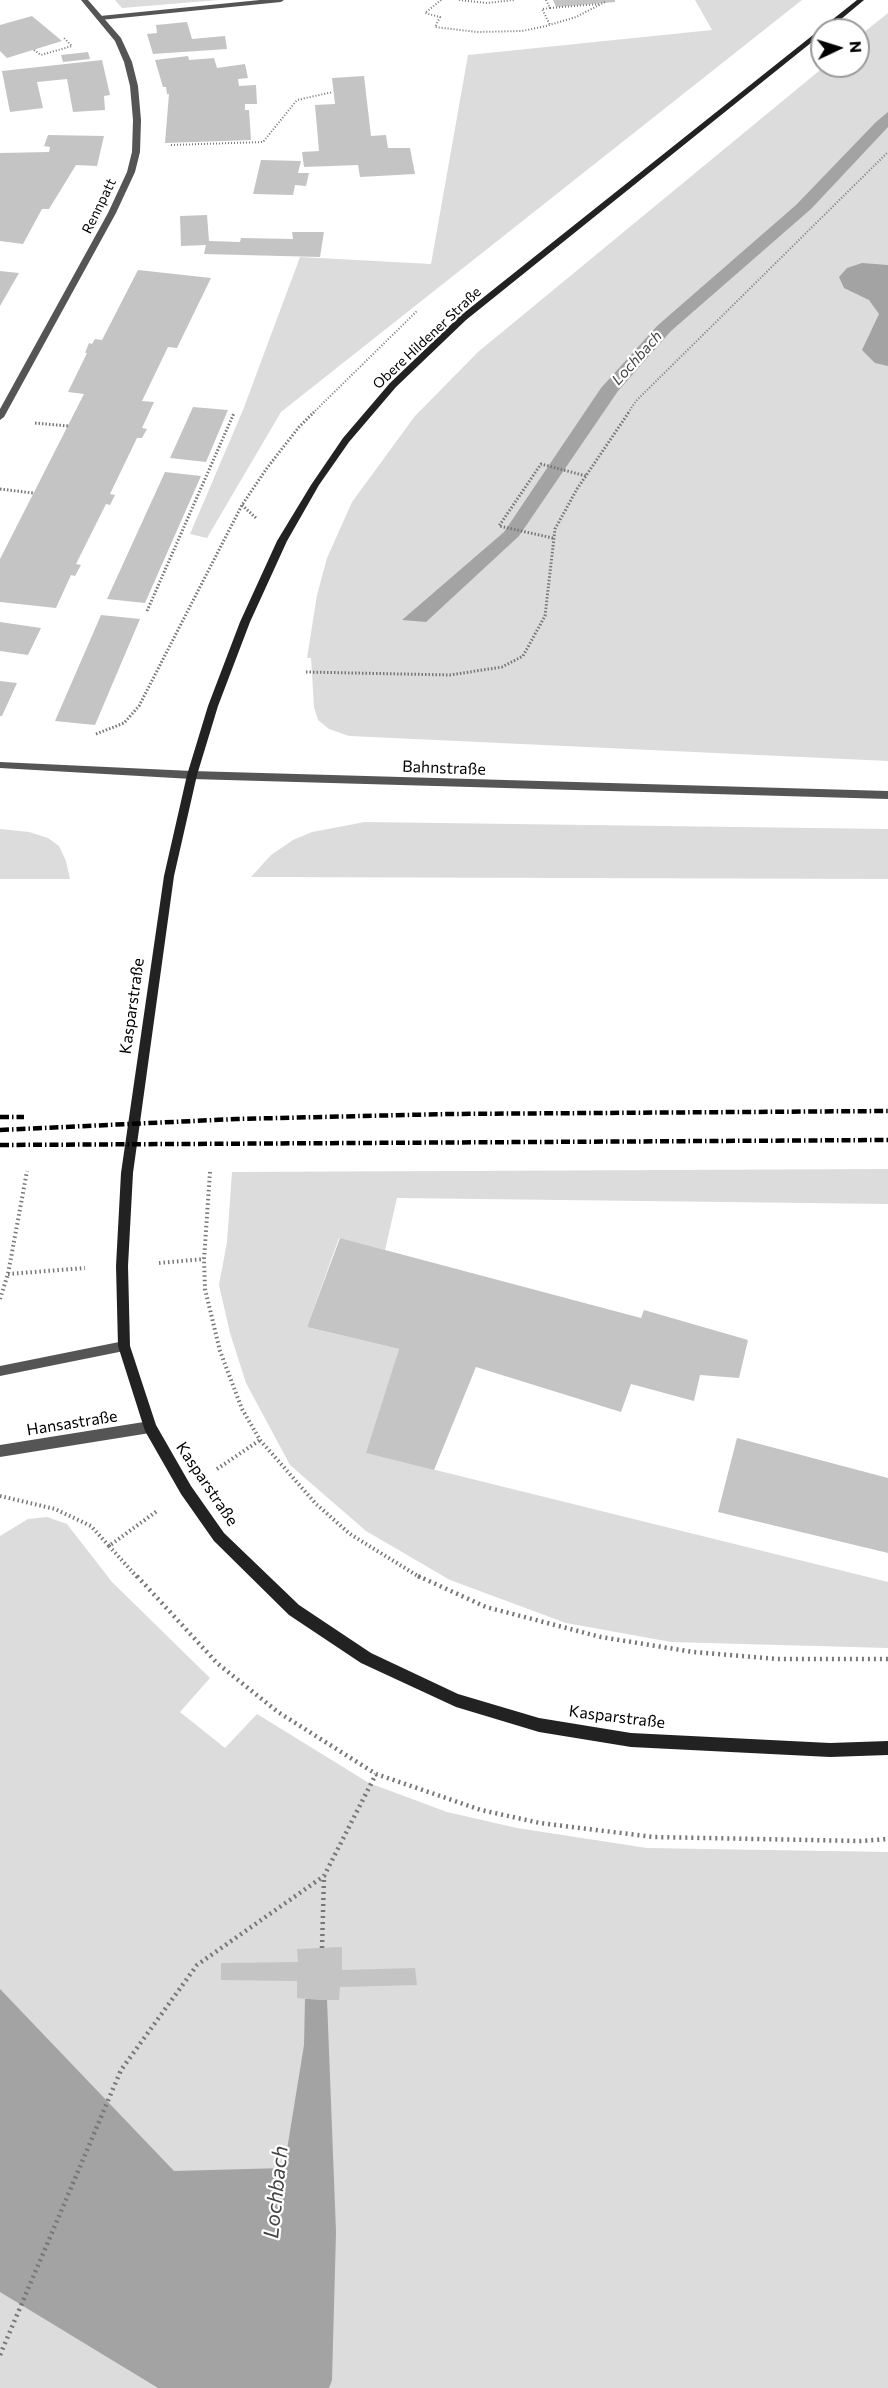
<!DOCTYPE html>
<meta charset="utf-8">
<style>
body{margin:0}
#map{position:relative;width:888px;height:2388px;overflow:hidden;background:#fff;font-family:Commissioner,sans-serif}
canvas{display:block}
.north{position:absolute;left:810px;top:18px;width:60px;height:60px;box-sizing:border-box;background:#fff;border:2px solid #999;border-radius:50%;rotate:86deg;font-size:16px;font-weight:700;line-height:24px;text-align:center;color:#000}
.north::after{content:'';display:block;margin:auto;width:21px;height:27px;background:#000;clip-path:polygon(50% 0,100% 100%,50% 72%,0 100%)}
</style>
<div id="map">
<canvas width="888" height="2388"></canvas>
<div class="north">N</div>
</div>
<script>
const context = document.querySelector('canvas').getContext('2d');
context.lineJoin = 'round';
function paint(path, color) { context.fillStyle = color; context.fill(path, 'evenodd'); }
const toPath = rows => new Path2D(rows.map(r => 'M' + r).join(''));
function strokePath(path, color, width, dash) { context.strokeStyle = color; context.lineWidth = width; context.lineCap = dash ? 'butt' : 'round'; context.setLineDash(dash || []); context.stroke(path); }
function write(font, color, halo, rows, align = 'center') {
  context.font = font + ' Commissioner,sans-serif'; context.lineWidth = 4.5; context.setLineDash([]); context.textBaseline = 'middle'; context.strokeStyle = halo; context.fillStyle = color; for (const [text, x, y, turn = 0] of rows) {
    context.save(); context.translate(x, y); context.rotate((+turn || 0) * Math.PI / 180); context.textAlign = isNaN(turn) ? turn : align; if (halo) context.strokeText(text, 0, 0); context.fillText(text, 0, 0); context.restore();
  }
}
paint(toPath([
 [115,0,219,0,122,8],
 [695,0,802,0,281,412,207,538,190,534,243,410,300,257,431,264,468,55,712,30],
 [888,13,888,761,349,736,329,729,318,720,314,707,311,658,307,658,317,595,327,558,352,502,415,416,478,352,825,66,858,66,858,37],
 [365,822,888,829,888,879,251,877,271,855,293,840,312,832],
 [0,829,29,832,48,838,59,846,66,861,70,879,0,879],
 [888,1169,888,1204,397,1198,385,1250,339,1238,307,1327,399,1349,367,1453,888,1582,888,1648,671,1642,566,1623,450,1580,366,1531,290,1465,246,1383,230,1333,219,1285,227,1242,232,1172],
 [47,1517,67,1524,112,1582,210,1678,180,1712,225,1748,257,1714,369,1783,447,1812,517,1828,647,1848,888,1852,888,2388,0,2388,0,1536,28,1519]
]), '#dcdcdc');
paint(toPath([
 [888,112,888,127,811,209,671,331,618,391,519,536,426,622,402,620,504,532,601,388,657,326,796,205,876,122],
 [862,263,888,265,888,366,875,363,862,350,879,314,869,300,844,288,839,277,847,268],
 [0,1989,174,2171,284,2168,304,2045,305,1999,327,1999,336,2232,332,2380,329,2388,158,2388,0,2292]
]), '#a3a3a3');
paint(toPath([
 [553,0,615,0,615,2,556,7],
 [32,16,62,41,7,58,0,51,0,25],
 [187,22,192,39,225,36,227,49,153,54,147,34,157,33,156,25],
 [88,52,90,59,63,62,61,55],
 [188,56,189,60,214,58,217,68,245,64,248,78,238,79,239,86,256,85,257,104,245,104,245,110,249,110,251,140,165,143,169,94,167,94,166,87,163,87,155,60],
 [102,60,110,95,104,96,105,110,73,112,67,79,37,82,43,108,10,112,2,71],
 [364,76,371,136,386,135,388,148,410,148,415,174,360,177,358,165,304,167,302,152,319,151,315,105,335,104,332,78],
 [48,135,104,136,97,166,76,165,49,209,42,209,23,244,0,241,0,153,49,152,50,147,44,146],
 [261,160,301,161,298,173,309,173,306,186,295,185,293,195,253,194],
 [207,215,209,241,240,242,241,238,293,239,292,232,324,232,320,257,204,254,206,245,181,246,180,216],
 [138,270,211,278,177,348,168,347,142,401,154,402,142,428,147,429,142,438,137,438,110,494,115,495,110,505,106,504,76,564,81,565,75,576,71,575,56,608,0,602,0,559,84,394,68,392,87,353,85,353,89,343,92,344,95,339,102,340],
 [0,271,19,273,0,306],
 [193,407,228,410,206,462,170,458],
 [165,472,201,476,145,603,107,599],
 [101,615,140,619,95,725,55,721],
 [0,622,41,628,28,655,0,651],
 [0,681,17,683,2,716,0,716],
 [340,1238,641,1318,644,1310,748,1340,739,1378,700,1375,694,1401,631,1384,621,1412,476,1367,434,1470,366,1453,399,1349,307,1327],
 [737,1438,888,1478,888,1553,718,1512],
 [342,1947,342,1970,415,1968,417,1985,340,1987,339,2000,319,2000,297,1998,297,1981,221,1980,221,1963,298,1962,297,1949]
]), '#c4c4c4');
strokePath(toPath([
 [441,0,425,13,440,17,435,27,477,32,522,31,546,26,576,17,605,2],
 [459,0,487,3,514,0],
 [546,0,550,8,600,4],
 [550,8,542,9,550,25],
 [34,50,41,55,72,46,64,38],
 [171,145,263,142,297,100,333,92],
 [313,413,418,310],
 [628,413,636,401,888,152]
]), '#777', 2, [1, 2]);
strokePath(toPath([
 [35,423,68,426],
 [0,489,33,493],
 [242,505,257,519],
 [553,538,499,526,541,464,586,476],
 [147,611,234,413],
 [306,672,450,675,502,667,523,656,545,616,555,529,577,489,629,412],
 [96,734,124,723,139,706,242,505,267,468,299,427,314,412]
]), '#777', 3, [1.5, 2]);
strokePath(toPath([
 [210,1172,204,1259,205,1289,220,1351,242,1409,260,1440,316,1504,350,1534,421,1578],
 [159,1263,204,1259],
 [8,1274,85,1268],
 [0,1299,8,1274,27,1171],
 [217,1469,260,1440],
 [0,1496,55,1509,91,1526,109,1546,157,1511],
 [109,1546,138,1578]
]), '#777', 4, [1.5, 3]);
strokePath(toPath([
 [137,1576,217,1663,278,1712,376,1774,481,1810,540,1823,653,1837,861,1841,888,1839],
 [418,1576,486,1607,601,1637,693,1652,777,1659,888,1659],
 [322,1948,324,1877],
 [0,2355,121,2070,197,1965,324,1876,376,1774]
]), '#777', 4.5, [2, 4]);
paint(toPath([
 [260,0,284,0,281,2,100,20,96,18,100,16,260,0]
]), '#555');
paint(toPath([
 [81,0,88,0,121,38,132,62,138,86,141,120,140,152,135,172,116,213,4,417,0,420,0,409,108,213,127,172,132,152,133,120,130,86,124,62,115,41,81,0],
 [192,771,888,791,888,799,192,779,187,775,192,771],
 [124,1341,128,1342,130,1346,128,1350,124,1351,0,1376,0,1366,124,1341],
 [150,1421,155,1423,156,1427,155,1431,150,1433,0,1457,0,1445,150,1421]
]), '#555');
paint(toPath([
 [0,762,192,771,197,775,192,779,0,768,0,762]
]), '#555');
paint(toPath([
 [857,0,864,0,828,30,822,30,822,34,466,320,396,387,349,442,319,485,287,541,250,622,218,706,197,775,174,876,133,1173,128,1266,130,1346,156,1425,191,1486,224,1533,299,1605,371,1653,458,1694,539,1718,631,1733,830,1743,888,1741,888,1755,830,1757,631,1747,539,1732,456,1707,361,1663,289,1615,214,1541,181,1494,145,1431,118,1346,116,1266,121,1173,164,876,187,775,208,706,240,622,277,541,311,485,343,438,390,383,460,316,857,0]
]), '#222');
strokePath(toPath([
 [0,1117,24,1117],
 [0,1130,236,1119,448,1114,888,1111],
 [0,1145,888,1140]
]), '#000', 4.5, [9, 3, 1.5, 3]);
write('14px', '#000', '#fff', [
 ["Rennpatt",99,206,-64],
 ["Obere Hildener Straße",427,338,-43]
]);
write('italic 15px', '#444', '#fff', [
 ["Lochbach",637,358,-48]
]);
write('16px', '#000', '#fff', [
 ["Bahnstraße",444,768,2],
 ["Kasparstraße",132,1006,-82],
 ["Hansastraße",72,1423,-9],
 ["Kasparstraße",207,1484,56],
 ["Kasparstraße",617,1717,7]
]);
write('italic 21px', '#444', '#fff', [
 ["Lochbach",276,2192,-84]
]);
</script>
